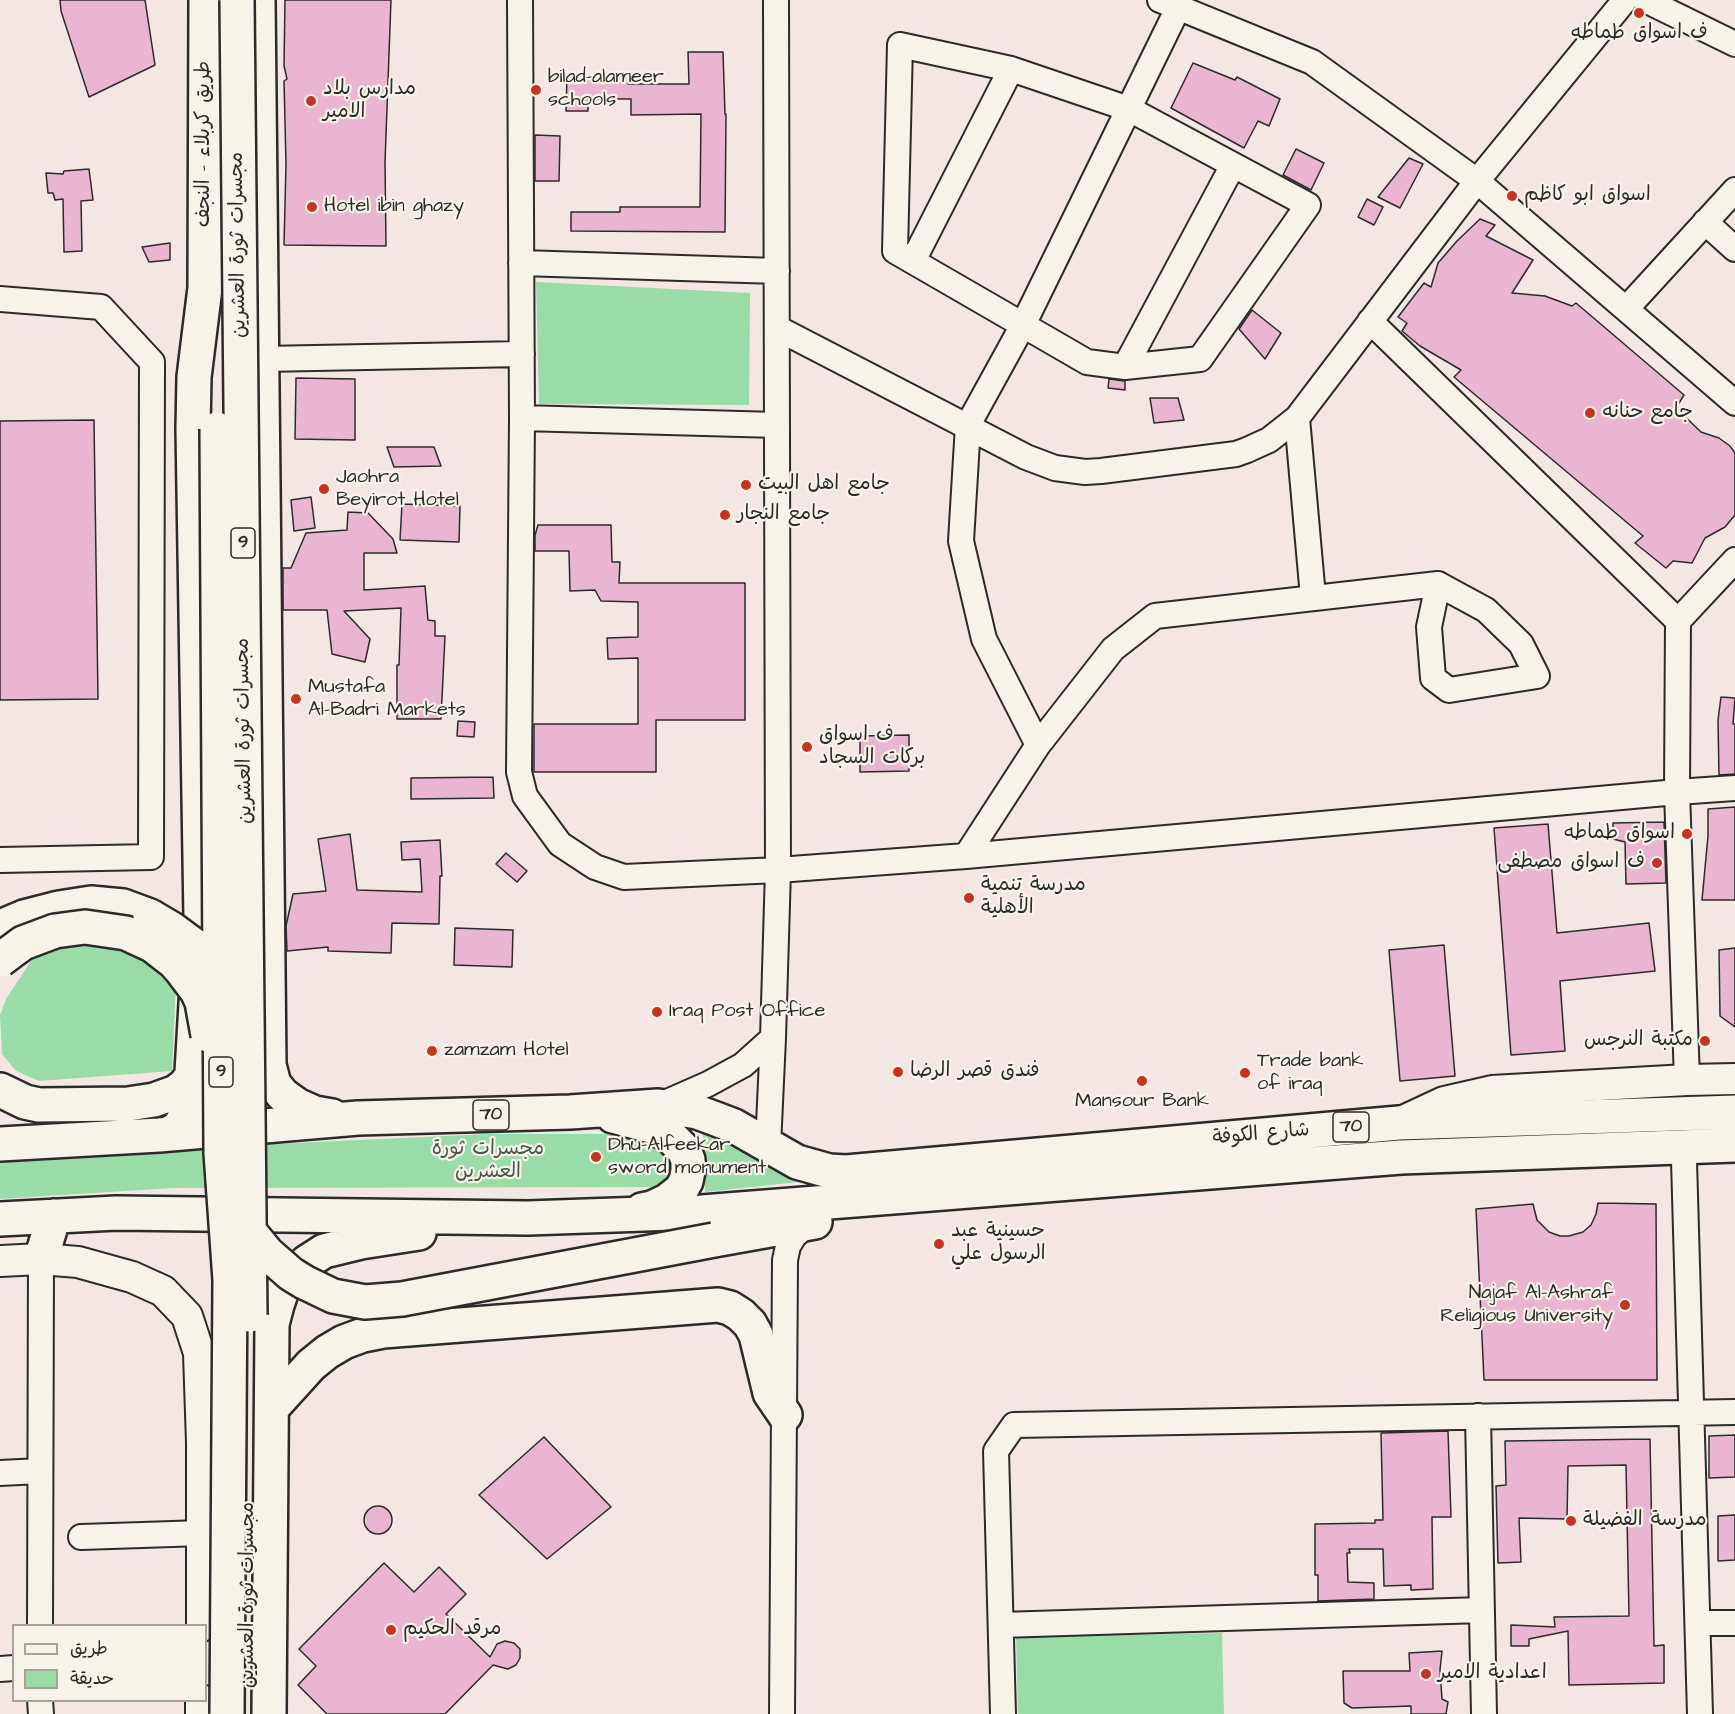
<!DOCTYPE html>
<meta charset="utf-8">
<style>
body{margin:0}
#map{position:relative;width:1735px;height:1714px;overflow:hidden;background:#f4e7e3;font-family:"Architects Daughter","Playpen Sans Arabic",sans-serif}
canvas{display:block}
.legend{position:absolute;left:12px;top:1624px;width:195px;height:78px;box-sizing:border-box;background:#f7f3e8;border:2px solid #a5a39c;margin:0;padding:8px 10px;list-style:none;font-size:18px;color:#2b2b2b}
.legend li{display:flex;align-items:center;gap:12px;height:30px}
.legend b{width:30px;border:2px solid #a5a39c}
</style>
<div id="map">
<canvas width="1735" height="1714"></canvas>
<ul class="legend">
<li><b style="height:8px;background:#f7f3e8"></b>طريق</li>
<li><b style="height:16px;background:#9adca7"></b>حديقة</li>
</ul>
</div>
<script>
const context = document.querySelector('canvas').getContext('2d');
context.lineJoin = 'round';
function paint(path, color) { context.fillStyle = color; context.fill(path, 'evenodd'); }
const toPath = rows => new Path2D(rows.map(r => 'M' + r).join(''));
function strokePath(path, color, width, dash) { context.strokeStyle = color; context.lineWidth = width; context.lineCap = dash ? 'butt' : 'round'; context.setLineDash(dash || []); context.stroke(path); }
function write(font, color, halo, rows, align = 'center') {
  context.font = font + ' "Architects Daughter","Playpen Sans Arabic",sans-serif'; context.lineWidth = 4.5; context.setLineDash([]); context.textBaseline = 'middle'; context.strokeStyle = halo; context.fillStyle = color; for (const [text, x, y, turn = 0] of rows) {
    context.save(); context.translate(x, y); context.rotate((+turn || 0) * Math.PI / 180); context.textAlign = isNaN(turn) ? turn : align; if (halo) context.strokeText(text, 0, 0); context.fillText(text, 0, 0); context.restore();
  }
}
paint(toPath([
 [536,282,750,293,749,405,539,404],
 [84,941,116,945,142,955,176,984,172,1071,39,1081,16,1071,2,1054,0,1015,6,999,37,952],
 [488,1134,624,1134,658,1145,670,1156,672,1173,666,1187,173,1188,0,1199,0,1162,188,1148],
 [703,1134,808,1181,705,1192],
 [1222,1633,1224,1714,1018,1714,1016,1637]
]), '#9adca7');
const building = toPath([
 [60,0,145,0,155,65,89,97,61,11,60,0],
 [285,0,391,0,385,162,386,246,284,245,286,164,284,81,287,79,284,66,285,0],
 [688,52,723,52,725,114,726,114,725,232,571,231,571,212,620,212,620,207,700,207,701,114,631,115,631,99,588,99,588,111,566,111,567,76,629,76,628,84,689,84,688,52],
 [1193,63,1235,80,1237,77,1280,99,1269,126,1258,121,1244,148,1171,108,1193,63],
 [535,135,560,136,559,181,535,181,535,135],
 [1296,149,1324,163,1311,190,1283,175,1296,149],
 [1409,158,1423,164,1400,208,1378,197,1409,158],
 [89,169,93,200,81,201,82,251,64,252,63,199,55,200,53,193,48,193,46,173,63,174,64,171,89,169],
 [1367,199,1383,207,1374,225,1358,217,1367,199],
 [1480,219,1495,225,1486,236,1533,260,1512,293,1545,296,1572,306,1576,303,1684,395,1676,408,1701,432,1719,438,1730,446,1735,453,1735,515,1725,527,1705,538,1692,563,1673,561,1666,568,1635,543,1643,536,1454,377,1461,370,1420,346,1402,331,1407,323,1398,317,1424,283,1431,287,1438,263,1457,241,1480,219],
 [170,243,170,260,149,262,142,247,170,243],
 [1252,310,1281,333,1265,359,1239,329,1252,310],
 [296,378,355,379,355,440,295,439,296,378],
 [1109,379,1125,381,1125,390,1108,388,1109,379],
 [1150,398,1178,398,1184,420,1154,423,1150,398],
 [94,420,98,699,0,700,0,421,94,420],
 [387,447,434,447,441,466,394,467,387,447],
 [311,497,315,528,294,531,291,500,311,497],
 [402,504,460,506,459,542,400,540,402,504],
 [348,512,368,513,393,539,397,553,364,553,364,590,425,586,428,620,435,621,435,636,445,636,441,719,397,719,397,665,399,665,401,608,344,611,370,639,365,662,332,654,327,610,283,610,283,568,291,568,306,533,347,530,348,512],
 [538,525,611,525,612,562,620,562,619,583,745,583,745,720,656,720,656,772,534,772,534,724,638,724,638,658,608,659,607,638,638,637,638,602,601,601,595,590,570,591,569,551,535,551,535,535,538,525],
 [1721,697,1735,698,1733,724,1735,724,1735,774,1719,775,1718,720,1721,697],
 [458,721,475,722,474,737,457,736,458,721],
 [909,735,909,771,860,772,860,736,909,735],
 [493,777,494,798,411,799,411,778,493,777],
 [1735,807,1735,900,1702,900,1708,836,1708,809,1735,807],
 [1664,822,1666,883,1626,884,1625,842,1613,839,1613,823,1664,822],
 [1548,824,1557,933,1649,923,1655,971,1560,981,1565,1051,1511,1055,1494,828,1548,824],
 [350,834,357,890,422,892,420,859,402,860,401,842,440,840,442,876,440,876,439,924,392,923,391,953,328,951,328,947,287,951,286,926,293,894,326,891,318,839,350,834],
 [506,853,527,871,517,882,496,864,506,853],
 [455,928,513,930,512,967,454,965,455,928],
 [1444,945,1455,1076,1400,1081,1389,950,1444,945],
 [1735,948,1735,1027,1720,1016,1719,950,1735,948],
 [1598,1203,1656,1204,1657,1380,1484,1380,1476,1209,1533,1204,1537,1220,1549,1232,1560,1236,1569,1236,1583,1232,1591,1225,1596,1214,1598,1203],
 [1448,1431,1451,1517,1432,1517,1433,1589,1411,1590,1411,1585,1384,1586,1383,1549,1349,1549,1350,1553,1347,1553,1348,1582,1374,1583,1374,1599,1318,1601,1318,1575,1315,1575,1315,1524,1375,1523,1375,1520,1383,1520,1381,1433,1448,1431],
 [1735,1435,1735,1477,1709,1478,1709,1436,1735,1435],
 [544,1437,611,1507,547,1559,479,1495,544,1437],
 [1650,1439,1654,1646,1664,1645,1664,1683,1569,1685,1568,1631,1529,1639,1529,1646,1511,1646,1511,1625,1555,1627,1554,1617,1629,1616,1626,1465,1568,1466,1567,1519,1519,1518,1521,1562,1498,1563,1496,1486,1506,1485,1505,1441,1650,1439],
 '364 1520a14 14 0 1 1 28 0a14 14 0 1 1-28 0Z',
 [1735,1515,1735,1560,1718,1561,1718,1516,1735,1515],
 [384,1563,414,1592,439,1567,466,1594,446,1614,490,1657,497,1644,505,1641,514,1643,520,1649,520,1658,516,1665,508,1669,493,1665,445,1714,327,1714,298,1685,316,1666,299,1649,384,1563],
 [1442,1651,1440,1670,1442,1699,1448,1702,1446,1714,1411,1714,1411,1706,1352,1708,1344,1703,1343,1671,1410,1671,1409,1653,1442,1651]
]);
paint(building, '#e9b5d1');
strokePath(building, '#2b2b2b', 1.5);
const minor = toPath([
 [520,0,522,418,519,772,525,796,560,844,595,867,624,877,778,870,966,856,1677,792,1735,788],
 [1160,0,1312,62,1477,181,1735,403],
 [1645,0,1735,44],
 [900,45,1011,69,1129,109,1308,205,1200,359,1125,367,1087,362,895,251,900,45],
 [1705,222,1735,249],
 [913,261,1011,69],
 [521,263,777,271],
 [0,299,101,307,152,362,151,857,0,860],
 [1626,309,1735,190],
 [1370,321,1678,621],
 [777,328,1026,457,1055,468,1085,472,1101,471,1236,454,1247,450,1269,440,1297,418,1477,181,1625,0],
 [263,359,522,354],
 [1125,367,1233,165],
 [522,418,777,425],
 [1297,418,1313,597],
 [1038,745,984,639,961,541,968,425,1023,325,1178,8],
 [966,856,1038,745,1113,649,1155,616,1438,584,1486,610,1521,644,1537,676,1449,690,1433,678,1429,627,1438,584],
 [1687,1080,1677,792,1678,621,1735,560],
 [658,1106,708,1084,743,1065,773,1038],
 [768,1146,773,1038,778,870,776,0],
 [1684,1161,1700,1714],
 [1478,1416,1484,1714],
 [0,1473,40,1471],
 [81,1537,203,1533],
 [1698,1623,1735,1623],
 [1001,1625,1482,1610],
 [40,1626,41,1259],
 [0,1669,14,1668],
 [40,1700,41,1714],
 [782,1714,785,1260,788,1246,794,1236,804,1227,815,1223],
 [1003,1714,996,1451,1014,1425,1735,1412]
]);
const major = toPath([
 [1399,1123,1444,1102,1492,1091,1687,1080,1735,1079],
 [0,1261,41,1259,78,1262,132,1277,163,1291,187,1316,199,1353,202,1443,202,1626],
 [201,1700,201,1714]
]);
const highway = toPath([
 [258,0,269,1065,274,1084,283,1095,297,1105,315,1113,332,1116],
 [0,927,24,917,59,908,91,903,123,906,150,916],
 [0,1090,25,1102,39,1105,128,1104,154,1100,176,1092,184,1086,193,1075],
 [613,1116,651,1126,669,1135,684,1150,688,1160,688,1171,686,1181,681,1190,667,1201,652,1208,642,1210],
 [168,1134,179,1128,185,1117,191,1089,201,919,193,429,194,377,205,288,206,0],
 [0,1144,159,1135,358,1118,570,1112,658,1106,697,1112,716,1119,734,1126,797,1162,829,1171,846,1172,1399,1123,1735,1112],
 [0,1219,116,1213,528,1218,702,1212,1401,1157,1735,1145],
 [714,1240,815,1222],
 [41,1259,54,1216],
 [272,1408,311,1365,327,1352,344,1342,363,1335,383,1331,718,1305,730,1308,741,1315,750,1324,756,1335,770,1393,785,1415],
 [269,1714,272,1324,277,1305,284,1284,307,1262,324,1251,361,1242,419,1233]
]);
strokePath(minor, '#2b2b2b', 28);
strokePath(major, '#2b2b2b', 34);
strokePath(highway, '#2b2b2b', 38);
strokePath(minor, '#f7f3e8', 24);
strokePath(major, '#f7f3e8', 30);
strokePath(highway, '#f7f3e8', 33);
const highwayBridge = toPath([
 [237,0,250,1315],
 [217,429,221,1153,230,1280,227,1714],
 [150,916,172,929,195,946,212,970,221,986],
 [0,960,23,943,55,931,85,927,126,933,152,945,174,962,182,971,197,991,202,1002,208,1035],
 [245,1226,267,1253,291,1274,304,1282,333,1296,365,1302,402,1299,714,1240]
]);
strokePath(highwayBridge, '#2b2b2b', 38, []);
strokePath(highwayBridge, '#f7f3e8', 33);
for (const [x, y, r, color] of [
 [1639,13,6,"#c8321e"],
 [536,90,6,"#c8321e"],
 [311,101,6,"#c8321e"],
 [1512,196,6,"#c8321e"],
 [312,207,6,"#c8321e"],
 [1590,413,6,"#c8321e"],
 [746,485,6,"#c8321e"],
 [324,489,6,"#c8321e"],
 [725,515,6,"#c8321e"],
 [296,699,6,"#c8321e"],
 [807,747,6,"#c8321e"],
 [1687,834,6,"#c8321e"],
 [1657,863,6,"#c8321e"],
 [969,898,6,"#c8321e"],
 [657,1012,6,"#c8321e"],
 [1705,1041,6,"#c8321e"],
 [432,1051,6,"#c8321e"],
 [898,1072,6,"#c8321e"],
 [1245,1073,6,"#c8321e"],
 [1142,1081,6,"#c8321e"],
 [596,1157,6,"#c8321e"],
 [939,1244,6,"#c8321e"],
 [1625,1305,6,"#c8321e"],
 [1571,1521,6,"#c8321e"],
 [391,1630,6,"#c8321e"],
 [1426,1674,6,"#c8321e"]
]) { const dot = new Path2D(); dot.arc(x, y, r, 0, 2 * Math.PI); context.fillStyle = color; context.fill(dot); strokePath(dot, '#f7f3e8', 2); }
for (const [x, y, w] of [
 [243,543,24],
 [221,1072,24],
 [491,1115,36],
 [1351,1127,36]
]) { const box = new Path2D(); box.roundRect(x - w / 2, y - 15, w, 30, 4.5); context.fillStyle = '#f7f3e8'; context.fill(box); strokePath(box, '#2b2b2b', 1.5); }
write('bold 18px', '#2b2b2b', null, [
 ["9",243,543],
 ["9",221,1072],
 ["70",491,1115],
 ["70",1351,1127]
]);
write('20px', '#2b2b2b', '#f7f3e8', [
 ["ف اسواق طماطه",1639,34,"center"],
 ["bilad-alameer",548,78],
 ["schools",548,101],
 ["مدارس بلاد",323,90],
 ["الامير",323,113],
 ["اسواق ابو كاظم",1524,196],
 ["Hotel ibin ghazy",324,207],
 ["جامع حنانه",1602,413],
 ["Jaohra",336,478],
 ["Beyirot Hotel",336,501],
 ["جامع اهل البيت",758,485],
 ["جامع النجار",737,515],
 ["Mustafa",308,688],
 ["Al-Badri Markets",308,711],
 ["ف اسواق",819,736],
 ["بركات السجاد",819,759],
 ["اسواق طماطه",1675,834,"right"],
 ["ف اسواق مصطفى",1645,863,"right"],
 ["مدرسة تنمية",981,886],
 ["الأهلية",981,909],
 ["Iraq Post Office",669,1012],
 ["مكتبة النرجس",1693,1041,"right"],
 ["zamzam Hotel",444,1051],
 ["Trade bank",1257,1062],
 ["of iraq",1257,1085],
 ["فندق قصر الرضا",910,1072],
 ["Mansour Bank",1142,1102,"center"],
 ["Dhu-Alfeekar",608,1146],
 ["sword monument",608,1169],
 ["حسينية عبد",951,1232],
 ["الرسول علي",951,1255],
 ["Najaf Al-Ashraf",1613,1294,"right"],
 ["Religious University",1613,1317,"right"],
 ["مدرسة الفضيلة",1583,1521],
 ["مرقد الحكيم",403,1630],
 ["اعدادية الامير",1438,1674]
], 'left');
write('20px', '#2b2b2b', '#f7f3e8', [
 ["طريق کربلاء - النجف",205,144,-90],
 ["مجسرات ثورة العشرين",239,245,-91],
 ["مجسرات ثورة العشرين",245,731,-91],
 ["شارع الكوفة",1261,1135,-5],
 ["مجسرات ثورة العشرين",249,1595,-90]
]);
write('20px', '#47574a', '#f7f3e8', [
 ["مجسرات ثورة",488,1150],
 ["العشرين",488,1173]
]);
</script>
